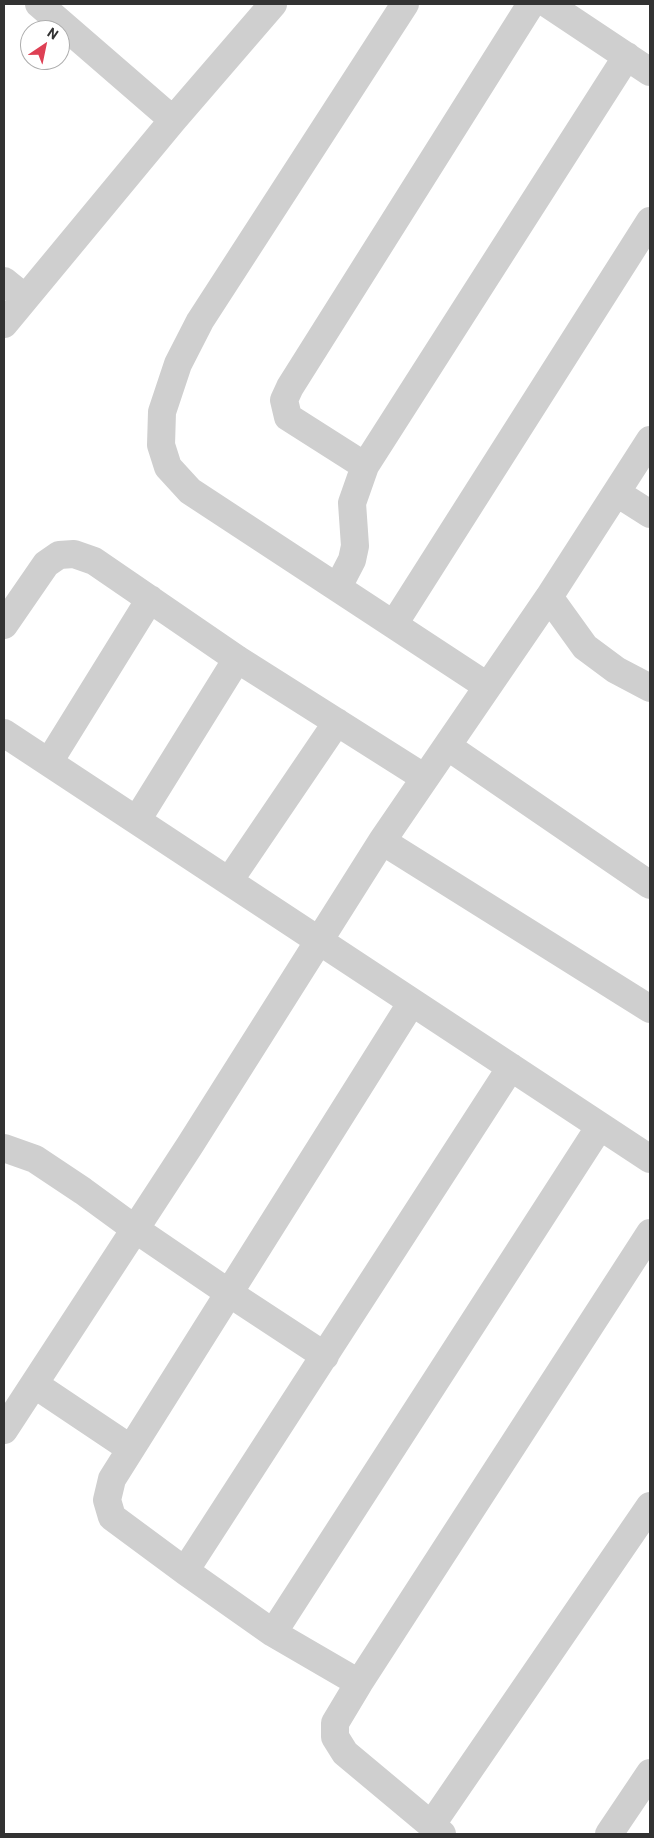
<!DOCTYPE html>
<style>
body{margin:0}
#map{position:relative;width:654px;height:1838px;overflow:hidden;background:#fff;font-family:Barlow,sans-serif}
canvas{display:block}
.frame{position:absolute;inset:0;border:5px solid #323232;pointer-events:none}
.north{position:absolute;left:20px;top:20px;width:50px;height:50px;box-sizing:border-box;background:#fff;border:1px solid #adadad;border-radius:50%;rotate:34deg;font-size:14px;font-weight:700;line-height:20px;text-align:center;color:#323232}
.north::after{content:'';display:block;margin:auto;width:18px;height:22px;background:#de4054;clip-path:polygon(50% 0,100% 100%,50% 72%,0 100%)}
</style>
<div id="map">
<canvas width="654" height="1838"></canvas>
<div class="frame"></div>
<div class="north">N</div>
</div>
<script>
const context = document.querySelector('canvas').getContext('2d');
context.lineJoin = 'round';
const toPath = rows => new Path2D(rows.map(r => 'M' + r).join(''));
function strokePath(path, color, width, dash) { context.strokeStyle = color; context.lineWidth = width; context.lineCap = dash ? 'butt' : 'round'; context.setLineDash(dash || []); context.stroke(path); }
strokePath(toPath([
 [39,4,173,120],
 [405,4,200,321,178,364,162,412,161,445,168,467,190,491,487,686],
 [548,4,650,72],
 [4,281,25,298],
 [4,324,173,120,273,4],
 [365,466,288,417,284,400,290,387,531,4],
 [617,493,650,514],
 [338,587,352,560,355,546,352,503,365,466,627,56],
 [549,597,585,647,616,670,650,688],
 [394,624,650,221],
 [4,625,46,564,59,555,74,554,94,561,237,659,425,778],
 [4,733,650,1159],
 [447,746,650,885],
 [49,762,150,599],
 [137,820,237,659],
 [382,841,650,1009],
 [229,881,337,722],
 [4,1148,35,1159,83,1191,135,1229,229,1293,325,1356],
 [34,1384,131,1449],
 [4,1430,190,1145,382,841,549,597,650,440],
 [185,1571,511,1067],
 [273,1633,600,1126],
 [359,1683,273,1633,185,1571,112,1517,107,1500,112,1479,412,1002],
 [432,1824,650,1506],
 [442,1834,345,1753,335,1737,335,1723,359,1683,650,1233],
 [609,1834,650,1773]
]), '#cfcfcf', 28);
</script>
